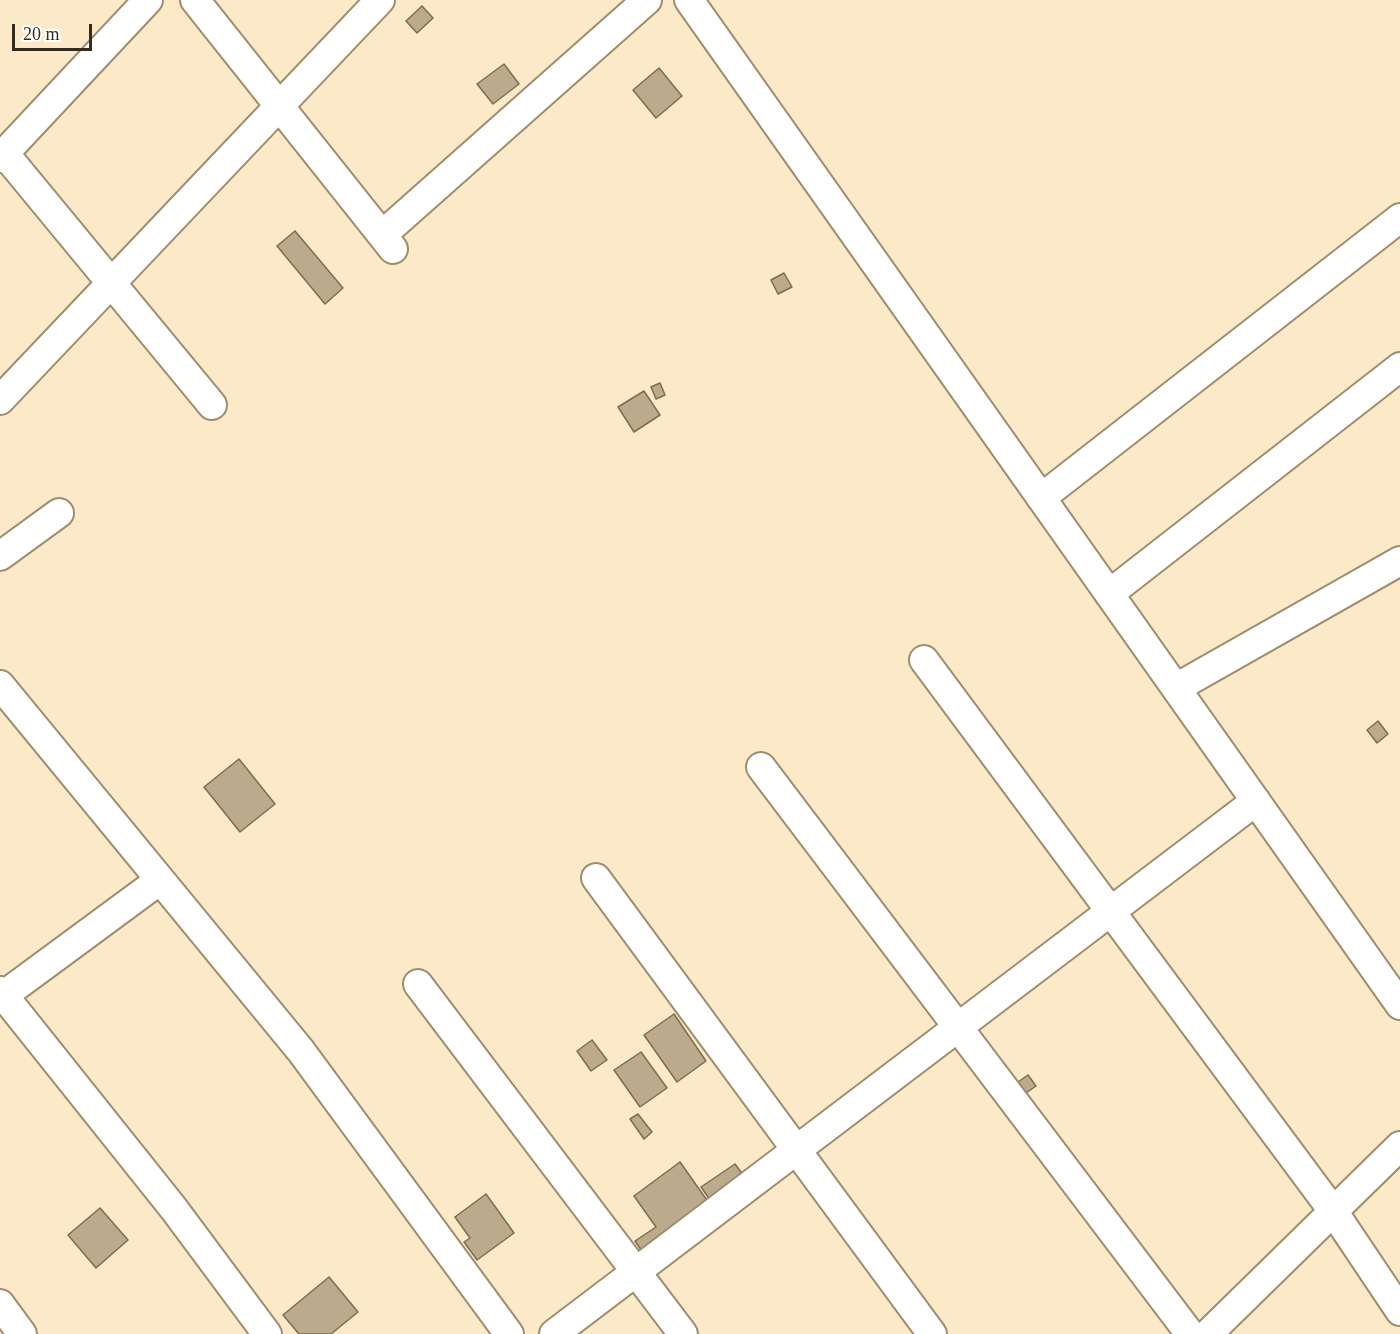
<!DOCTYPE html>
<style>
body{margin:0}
#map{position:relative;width:1400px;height:1334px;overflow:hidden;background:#fbe9c8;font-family:"Times New Roman",serif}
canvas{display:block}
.scale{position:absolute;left:12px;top:24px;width:80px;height:27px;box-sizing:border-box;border:3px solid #332c1f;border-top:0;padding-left:8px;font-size:18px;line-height:21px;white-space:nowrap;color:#332c1f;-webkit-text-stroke:4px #fff;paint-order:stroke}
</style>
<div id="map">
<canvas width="1400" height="1334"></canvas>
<div class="scale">20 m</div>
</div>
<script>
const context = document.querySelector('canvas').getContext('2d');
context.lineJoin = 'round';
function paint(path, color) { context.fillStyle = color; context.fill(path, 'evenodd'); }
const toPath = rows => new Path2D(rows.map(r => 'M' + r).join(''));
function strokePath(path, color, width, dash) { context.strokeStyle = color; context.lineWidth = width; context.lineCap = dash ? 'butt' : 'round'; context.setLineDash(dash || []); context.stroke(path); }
const building = toPath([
 [422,6,433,18,417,33,406,21,422,6],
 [504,64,519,84,493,104,477,84,504,64],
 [659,68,682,96,656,118,633,90,659,68],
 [295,231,343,288,325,304,277,246,295,231],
 [784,273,792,287,778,294,771,280,784,273],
 [660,383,665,395,656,399,651,387,660,383],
 [644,391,660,415,634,432,618,407,644,391],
 [1378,721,1388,734,1377,743,1367,730,1378,721],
 [239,759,275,804,240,832,204,787,239,759],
 [674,1014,706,1061,677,1082,644,1035,674,1014],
 [592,1040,607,1060,591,1071,577,1051,592,1040],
 [641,1052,667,1088,640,1107,614,1070,641,1052],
 [1028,1075,1036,1086,1026,1093,1018,1082,1028,1075],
 [638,1114,652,1132,644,1139,630,1119,638,1114],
 [680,1162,711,1206,644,1254,635,1241,656,1227,634,1196,680,1162],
 [735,1164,744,1176,710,1200,701,1187,735,1164],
 [486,1194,514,1233,477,1260,464,1242,470,1238,455,1217,486,1194],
 [100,1208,128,1240,96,1268,68,1235,100,1208],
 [329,1277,358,1312,331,1334,299,1334,283,1315,329,1277]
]);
paint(building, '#bbaa8b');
strokePath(building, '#7d6d4f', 1.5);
const street = toPath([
 [195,0,393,249],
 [689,0,1400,1005],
 [4,153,212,405],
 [0,158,148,0],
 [382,235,647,0],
 [0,400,380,0],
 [1041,498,1400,218],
 [0,556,59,513],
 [1109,594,1400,367],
 [924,660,1333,1211,1400,1311],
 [0,685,301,1051,509,1334],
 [1176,688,1400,561],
 [761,767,1190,1334],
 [596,878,932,1334],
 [418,984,683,1334],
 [0,991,174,1209,267,1334],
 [0,998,160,880],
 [0,1304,22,1334],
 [554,1334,1256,801],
 [1208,1334,1400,1146]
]);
strokePath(street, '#9e8d6f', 32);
strokePath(street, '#fff', 28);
</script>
